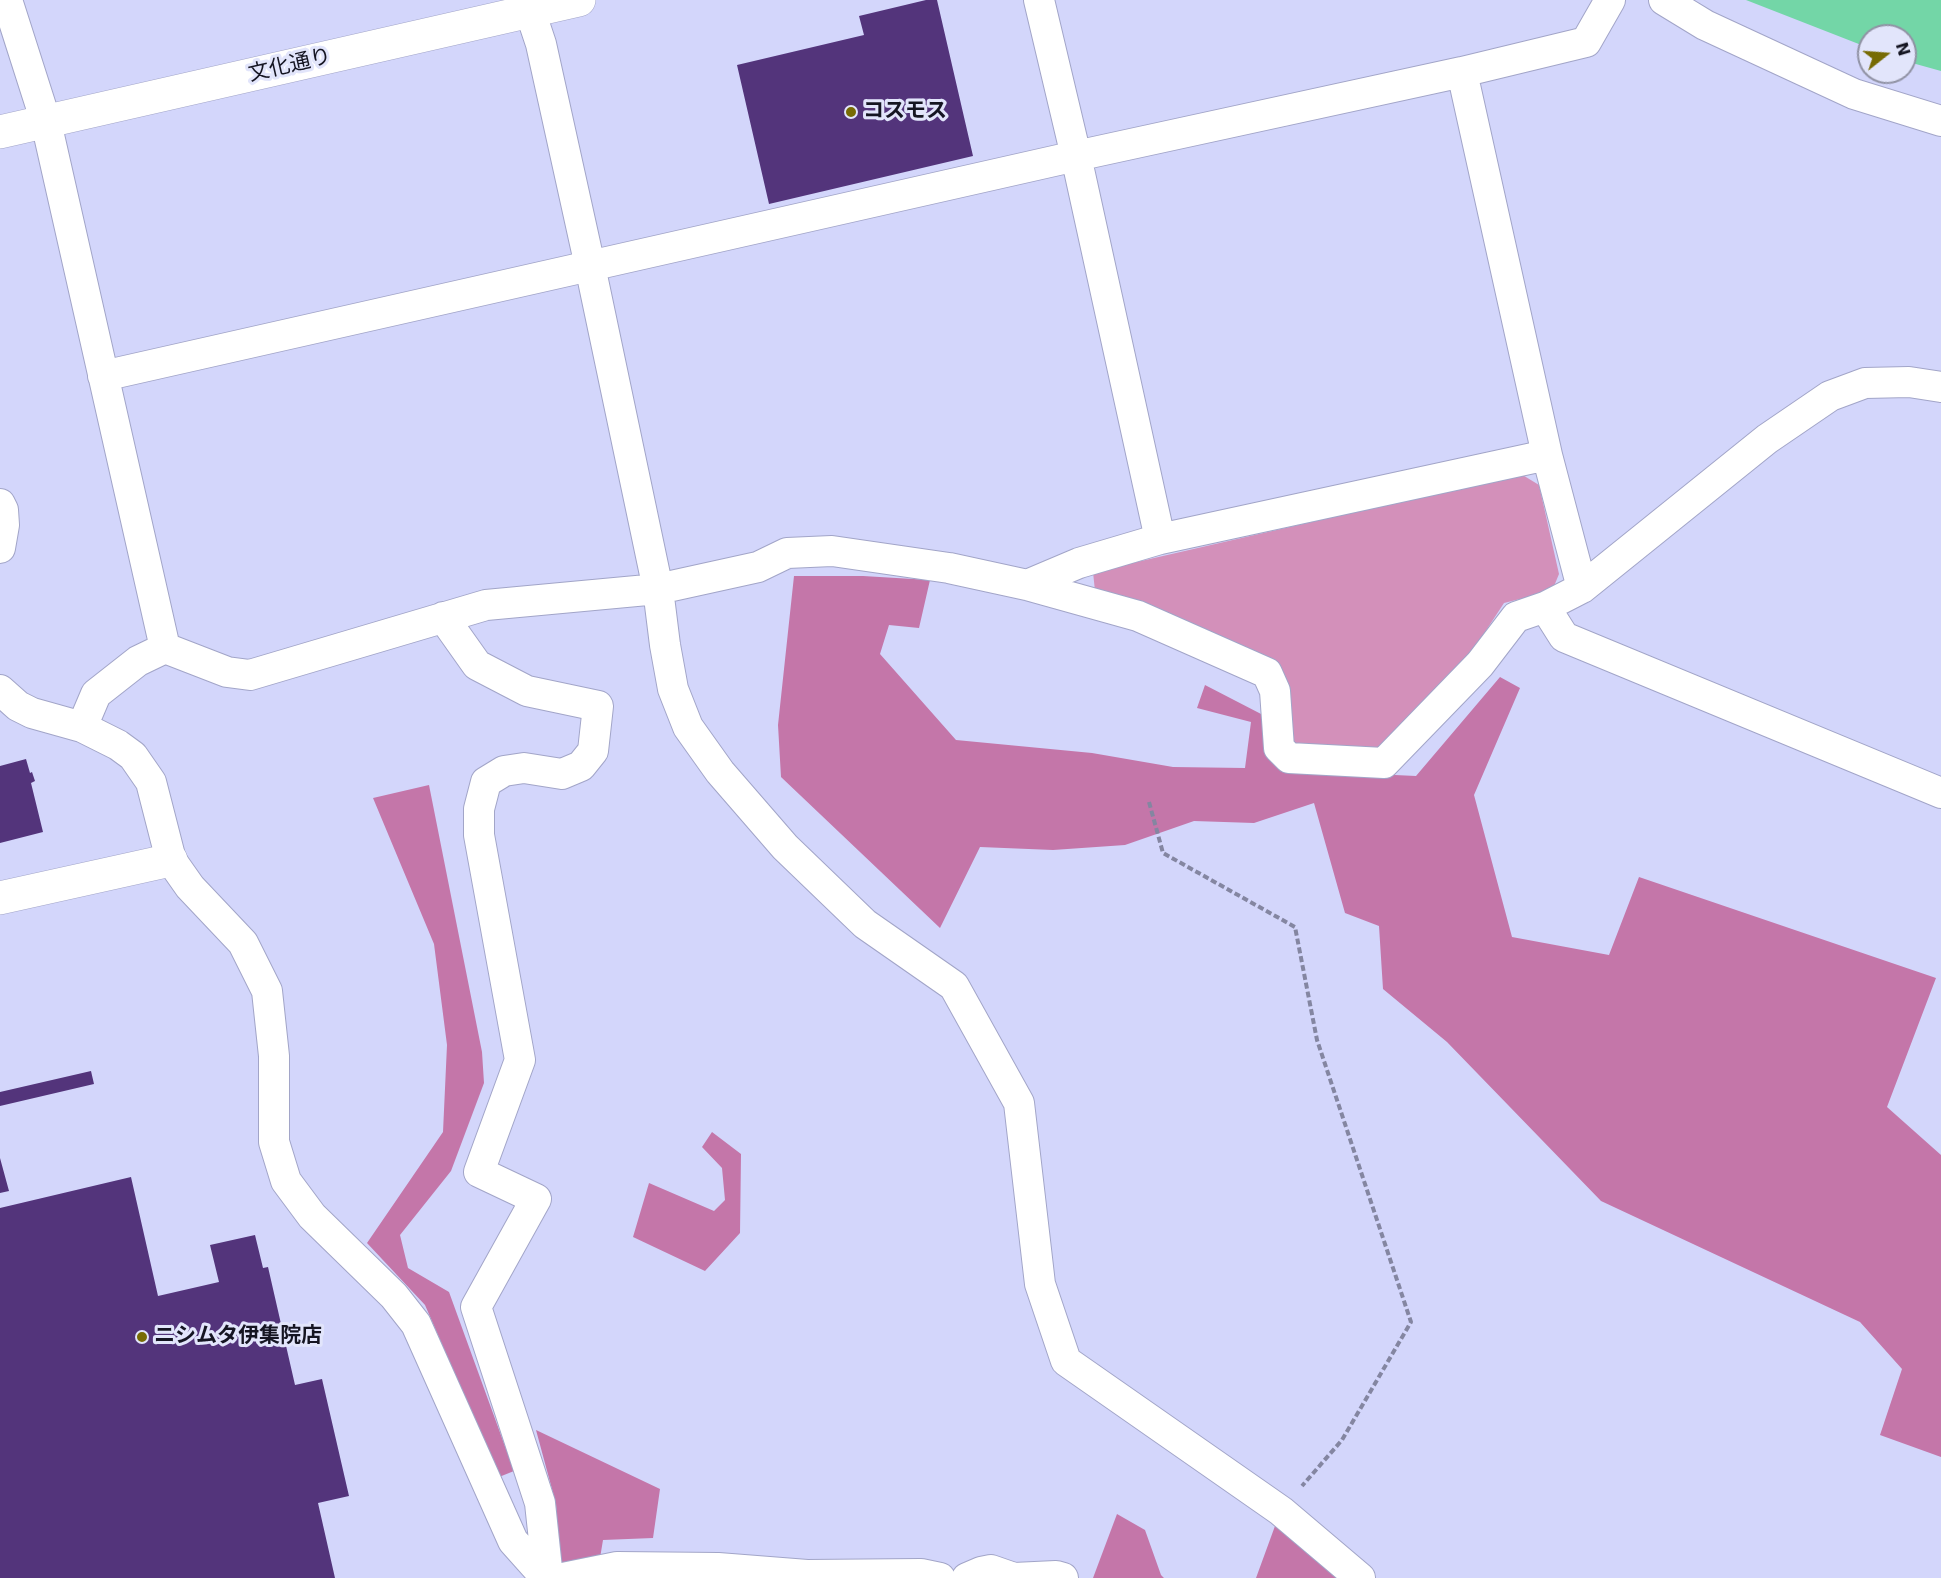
<!DOCTYPE html>
<meta charset="utf-8">
<style>
body{margin:0}
#map{position:relative;width:1941px;height:1578px;overflow:hidden;background:#d3d6fb;font-family:"DejaVu Sans",sans-serif}
canvas{display:block}
.north{position:absolute;left:1857px;top:24px;width:60px;height:60px;box-sizing:border-box;background:#e2e5fb;border:2px solid #9092a4;border-radius:50%;rotate:73deg;font-size:16px;font-weight:700;line-height:24px;text-align:center;color:#151522}
.north::after{content:'';display:block;margin:auto;width:21px;height:27px;background:#776b04;clip-path:polygon(50% 0,100% 100%,50% 72%,0 100%)}
</style>
<div id="map">
<canvas width="1941" height="1578"></canvas>
<div class="north">N</div>
</div>
<script>
const context = document.querySelector('canvas').getContext('2d');
context.lineJoin = 'round';
function paint(path, color) { context.fillStyle = color; context.fill(path, 'evenodd'); }
const toPath = rows => new Path2D(rows.map(r => 'M' + r).join(''));
function strokePath(path, color, width, dash) { context.strokeStyle = color; context.lineWidth = width; context.lineCap = dash ? 'butt' : 'round'; context.setLineDash(dash || []); context.stroke(path); }
function write(font, color, halo, rows, align = 'center') {
  context.font = font + ' "DejaVu Sans","Noto Sans JP",sans-serif'; context.lineWidth = 6; context.setLineDash([]); context.textBaseline = 'middle'; context.strokeStyle = halo; context.fillStyle = color; for (const [text, x, y, turn = 0] of rows) {
    context.save(); context.translate(x, y); context.rotate((+turn || 0) * Math.PI / 180); context.textAlign = isNaN(turn) ? turn : align; if (halo) context.strokeText(text, 0, 0); context.fillText(text, 0, 0); context.restore();
  }
}
paint(toPath([
 [1521,474,1539,485,1559,574,1552,591,1504,603,1470,655,1372,754,1297,748,1291,736,1289,684,1275,662,1095,591,1093,572]
]), '#d390ba');
paint(toPath([
 [794,576,863,576,930,580,919,628,889,625,880,654,956,740,1092,753,1173,767,1245,768,1251,722,1197,708,1205,685,1263,715,1264,752,1288,770,1416,776,1500,677,1520,688,1474,795,1512,937,1609,955,1639,877,1936,978,1887,1107,1941,1155,1941,1457,1880,1435,1902,1369,1860,1322,1601,1201,1447,1042,1383,989,1379,926,1345,913,1314,803,1254,823,1194,821,1125,845,1053,850,980,847,940,928,781,777,778,725],
 [429,785,482,1052,484,1083,451,1171,400,1235,408,1268,449,1292,514,1471,499,1477,425,1305,367,1243,443,1132,447,1045,434,944,373,798],
 [712,1132,741,1154,740,1233,705,1271,633,1237,649,1183,714,1211,725,1200,722,1168,702,1147],
 [536,1430,660,1489,653,1538,603,1540,600,1558,559,1567,556,1504],
 [1117,1514,1145,1530,1161,1575,1164,1578,1093,1578],
 [1275,1526,1338,1578,1256,1578]
]), '#c476a9');
paint(toPath([
 [1746,0,1941,0,1941,71,1905,61,1905,36,1869,36,1869,48]
]), '#73d6a7');
paint(toPath([
 [926,0,937,0,973,156,769,204,737,65,864,35,859,16],
 [26,759,30,773,32,772,35,781,31,783,43,832,0,843,0,766],
 [91,1071,94,1084,0,1106,0,1092],
 [0,1158,9,1191,0,1193],
 [131,1177,158,1296,219,1282,210,1245,255,1235,263,1268,268,1267,295,1385,322,1379,349,1496,318,1503,335,1578,0,1578,0,1208]
]), '#53347b');
const minor = toPath([
 [7,0,46,122,165,648,227,672,250,675,486,605,658,589,758,567,787,553,832,551,949,568,1027,585,1079,563,1160,539],
 [1039,0,1076,156,1160,539,1547,455],
 [1664,0,1705,25,1854,94,1941,121],
 [530,11,541,44,590,266,658,589,665,645,673,689,688,727,720,772,785,847,865,924,954,986,1019,1103,1040,1284,1066,1361,1281,1511,1360,1578],
 [1462,72,1547,455,1582,588],
 [103,376,1076,156,1462,72,1586,42,1610,0],
 [0,504,3,510,4,525,0,548],
 [1027,585,1138,616,1267,673,1275,691,1279,748,1289,758,1384,763,1480,664,1516,617,1545,607,1582,588,1767,439,1830,396,1865,383,1909,382,1941,387],
 [1545,607,1564,637,1941,793],
 [443,617,477,665,527,691,598,706,593,751,581,766,562,774,524,768,504,771,486,782,479,809,479,835,520,1060,479,1172,536,1199,476,1307,540,1503,548,1578],
 [0,690,18,706,32,713,82,727,118,745,133,756,151,782,171,860,190,887,243,943,267,991,274,1056,274,1142,286,1181,312,1216,394,1296,416,1324,513,1541,546,1578],
 [82,727,96,694,138,661,165,648],
 [563,1578,617,1567,718,1568,807,1575,921,1574,940,1578],
 [967,1578,981,1572,991,1570,1014,1578],
 [1014,1578,1056,1576,1063,1578]
]);
const tertiary = toPath([
 [0,132,579,0],
 [0,898,171,860]
]);
strokePath(minor, '#a2a5c8', 32);
strokePath(tertiary, '#a2a5c8', 34);
strokePath(toPath([
 [1149,802,1163,853,1295,927,1317,1040,1411,1322,1342,1440,1302,1486]
]), '#8486a1', 4, [6, 3]);
strokePath(minor, '#fff', 30);
strokePath(tertiary, '#fff', 33);
for (const [x, y, r, color] of [
 [851,112,6,"#776b04"],
 [142,1337,6,"#776b04"]
]) { const dot = new Path2D(); dot.arc(x, y, r, 0, 2 * Math.PI); context.fillStyle = color; context.fill(dot); strokePath(dot, '#e2e5fb', 2); }
write('21px', '#151522', '#e2e5fb', [
 ["文化通り",290,66,-13]
]);
write('bold 21px', '#151522', '#e2e5fb', [
 ["コスモス",863,112],
 ["ニシムタ伊集院店",154,1337]
], 'left');
</script>
